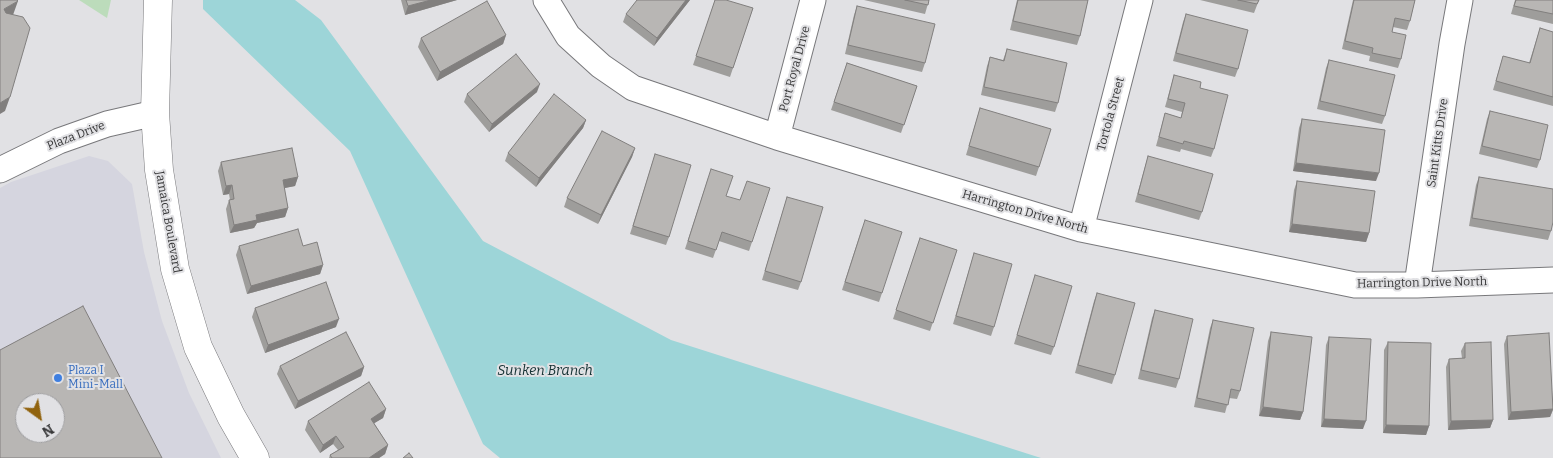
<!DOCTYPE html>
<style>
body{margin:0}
#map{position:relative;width:1553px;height:458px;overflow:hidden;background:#e1e1e4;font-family:Bitter,serif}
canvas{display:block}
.north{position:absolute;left:15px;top:393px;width:50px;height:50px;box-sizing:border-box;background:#e1e1e4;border:1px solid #9e9ea0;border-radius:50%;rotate:148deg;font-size:14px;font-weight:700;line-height:20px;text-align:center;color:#39393a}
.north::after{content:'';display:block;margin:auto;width:18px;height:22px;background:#91630e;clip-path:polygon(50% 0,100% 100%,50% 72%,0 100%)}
</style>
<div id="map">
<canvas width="1553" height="458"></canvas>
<div class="north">N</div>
</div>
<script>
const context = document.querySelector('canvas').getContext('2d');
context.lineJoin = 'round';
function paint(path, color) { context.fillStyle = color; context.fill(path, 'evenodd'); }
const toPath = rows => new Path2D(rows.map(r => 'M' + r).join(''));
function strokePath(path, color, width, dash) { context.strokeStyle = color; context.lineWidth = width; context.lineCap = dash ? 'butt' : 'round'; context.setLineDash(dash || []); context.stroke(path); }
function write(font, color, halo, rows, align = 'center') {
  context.font = font + ' Bitter,serif'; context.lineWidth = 4; context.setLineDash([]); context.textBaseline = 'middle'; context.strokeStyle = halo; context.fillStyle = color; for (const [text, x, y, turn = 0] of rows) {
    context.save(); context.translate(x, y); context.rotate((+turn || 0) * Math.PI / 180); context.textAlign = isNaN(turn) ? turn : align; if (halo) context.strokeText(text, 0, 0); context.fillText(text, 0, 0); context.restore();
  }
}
paint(toPath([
 [89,156,108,161,132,184,144,252,162,321,189,393,221,458,0,458,0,188,11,182],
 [25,403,55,403,55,433,25,433]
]), '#d5d5df');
paint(toPath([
 [79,0,111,0,107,18]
]), '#bcdcbb');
paint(toPath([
 [203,0,295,0,321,20,483,241,671,340,1041,458,500,458,483,444,350,151,203,9]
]), '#9dd5d8');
const minor = toPath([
 [546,0,568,36,601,66,633,88,777,137,1081,229,1355,285,1417,285,1553,280],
 [777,137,813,0],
 [0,170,59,141,107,124,155,113],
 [1081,229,1140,0],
 [1417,285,1452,44,1460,0]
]);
const tertiary = toPath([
 [158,0,155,113,159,170,175,269,198,347,231,416,255,458]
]);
strokePath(minor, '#78787b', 27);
strokePath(tertiary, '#78787b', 29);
strokePath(minor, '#fff', 25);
strokePath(tertiary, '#fff', 28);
paint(toPath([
 [401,0,457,0,405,15],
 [690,0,654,46,623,22,626,14],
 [715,0,753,8,730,77,693,65],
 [864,0,929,0,925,14],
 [1017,0,1088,0,1080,36,1077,45,1010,30],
 [1200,0,1259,0,1254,13],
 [1353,0,1415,0,1410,21,1407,30,1393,27,1392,32,1401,59,1398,68,1369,61,1370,56,1342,49],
 [1515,0,1553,0,1553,24,1511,14],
 [857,6,925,63,922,72,845,54,854,15],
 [1186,14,1238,69,1235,77,1173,61,1183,22],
 [1540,28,1553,32,1553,106,1493,90,1503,56,1529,63],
 [506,35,503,44,437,81,418,47,421,38],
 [1007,49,1058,103,1055,112,981,95,987,66,990,57,1003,60],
 [1329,60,1385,116,1382,124,1317,109,1326,68],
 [847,63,917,86,901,133,831,110],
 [1174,75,1200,88,1214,149,1211,157,1181,149,1180,152,1156,146,1165,113,1181,118,1182,112,1165,107],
 [537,92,489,132,464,102,467,94],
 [980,108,1039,167,1036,176,966,155],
 [1490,111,1540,160,1537,168,1479,154,1487,119],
 [1302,119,1376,181,1293,171,1299,128],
 [586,120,583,128,536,187,505,161,508,153],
 [635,148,632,157,598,224,564,207,567,198],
 [655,154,669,237,666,245,630,234],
 [1148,156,1202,212,1199,220,1135,202],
 [221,162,298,177,295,186,284,188,288,208,285,217,257,223,254,228,230,233,226,209,229,200,230,200,229,194,223,195,218,171],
 [1479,177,1551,231,1548,240,1469,226,1476,185],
 [708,178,726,196,752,242,749,251,719,241,713,258,685,249],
 [1297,181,1369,233,1366,242,1289,232,1294,190],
 [787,197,801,282,798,290,762,280],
 [862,228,882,293,879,302,842,290],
 [920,238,957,250,930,331,893,319],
 [239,246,323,265,320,274,247,294,236,255],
 [974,253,994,327,991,336,953,324],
 [1035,275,1054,347,1051,355,1014,344],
 [1097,293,1115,375,1112,384,1075,373,1094,301],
 [255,308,336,327,265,353,252,317],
 [1155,310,1179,379,1176,388,1138,379,1152,318],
 [1213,320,1240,391,1237,399,1229,398,1225,413,1194,407,1210,328],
 [1271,332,1303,412,1300,420,1259,416,1268,341],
 [1507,336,1553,401,1553,410,1550,417,1508,420,1504,344],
 [1329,337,1363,429,1321,427,1326,345],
 [1388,342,1429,426,1426,435,1383,433,1384,350],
 [1465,343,1493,420,1490,428,1448,430,1446,367,1449,359,1462,358,1461,351],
 [280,366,364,367,361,376,295,409,277,374],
 [386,409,383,418,374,423,388,445,385,454,379,458,329,458,330,455,338,450,333,444,320,453,305,430,308,421]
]), '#9e9d9b');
paint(toPath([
 [431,0,457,0,405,15,408,6],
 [686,0,690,0,654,46,657,38],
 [18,1,13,15,0,22,4,9],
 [506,35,503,44,437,81,440,72],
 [540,84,537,92,489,132,492,124],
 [10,97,5,111,0,114,0,103],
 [586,120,583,128,536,187,539,178],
 [635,148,632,157,598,224,601,215],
 [1296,163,1379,173,1376,181,1293,171],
 [298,177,295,186,280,189,283,180],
 [232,185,229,194,223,195,226,186],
 [288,208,285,217,257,223,254,228,230,233,234,225,256,215],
 [1292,224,1369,233,1366,242,1289,232],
 [323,265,320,274,247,294,251,286],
 [339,319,336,327,265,353,268,345],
 [364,367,361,376,295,409,298,401],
 [1263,407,1303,412,1300,420,1259,416],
 [386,409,383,418,368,427,371,419],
 [1553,409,1550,417,1508,420,1511,412],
 [1324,419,1366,421,1363,429,1321,427],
 [1493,420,1490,428,1448,430,1451,421],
 [1386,425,1429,426,1426,435,1383,433],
 [336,436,333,444,320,453,323,445],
 [388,445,385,454,379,458,369,458]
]), '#817f7e');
const building = toPath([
 [0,0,17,0,18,1,4,9,6,13,23,17,30,28,10,97,0,103,0,0],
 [406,0,431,0,408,6,406,0],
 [637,0,686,0,657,38,626,14,637,0],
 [715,0,726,0,753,8,733,68,696,56,715,0],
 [905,0,929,0,928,5,905,0],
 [1018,0,1088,0,1080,36,1013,21,1018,0],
 [1238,0,1259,0,1257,4,1238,0],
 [1354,0,1415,0,1410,21,1395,18,1392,32,1406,35,1401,59,1372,53,1373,48,1345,41,1354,0],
 [1516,0,1553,0,1553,14,1514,6,1516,0],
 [487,1,506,35,440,72,421,38,487,1],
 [857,6,935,24,925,63,848,45,857,6],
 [1186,14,1248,30,1238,69,1176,53,1186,14],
 [1540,28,1553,32,1553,97,1496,81,1503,56,1530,63,1540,28],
 [1007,49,1067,63,1058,103,984,87,990,57,1004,61,1007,49],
 [516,54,540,84,492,124,467,94,516,54],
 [1329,60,1395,75,1385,116,1320,101,1329,60],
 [847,63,917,86,904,125,834,102,847,63],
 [1174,75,1201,82,1200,88,1228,95,1214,149,1184,141,1183,144,1159,137,1165,113,1181,118,1185,103,1168,99,1174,75],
 [554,94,586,120,539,178,508,153,554,94],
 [980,108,1051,129,1039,167,969,146,980,108],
 [1490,111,1548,125,1540,160,1482,146,1490,111],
 [1302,119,1385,130,1379,173,1296,163,1302,119],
 [602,131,635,148,601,215,567,198,602,131],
 [292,148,298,177,283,180,288,208,256,215,257,220,234,225,229,200,234,199,232,185,226,186,221,162,292,148],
 [655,154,691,165,669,237,633,226,655,154],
 [1148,156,1213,174,1202,212,1138,194,1148,156],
 [711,169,733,176,726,196,740,200,747,181,770,188,752,242,722,232,716,250,688,241,711,169],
 [1479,177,1553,189,1553,222,1551,231,1472,218,1479,177],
 [1297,181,1375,191,1369,233,1292,224,1297,181],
 [787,197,823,207,801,282,765,271,787,197],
 [865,220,902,232,882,293,845,282,865,220],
 [298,229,303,246,317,242,323,265,251,286,239,246,298,229],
 [920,238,957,250,933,323,896,310,920,238],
 [974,253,1012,264,994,327,956,316,974,253],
 [1035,275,1072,286,1054,347,1017,335,1035,275],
 [326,282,339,319,268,345,255,308,326,282],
 [1097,293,1135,303,1115,375,1078,365,1097,293],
 [83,306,162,458,0,458,0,350,83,306],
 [25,403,55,403,55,433,25,433,25,403],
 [1155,310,1193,319,1179,379,1141,370,1155,310],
 [1213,320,1254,328,1240,391,1231,389,1228,405,1197,398,1213,320],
 [346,332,364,367,298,401,280,366,346,332],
 [1271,332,1312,337,1303,412,1263,407,1271,332],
 [1549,333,1553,409,1511,412,1507,336,1549,333],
 [1329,337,1371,339,1366,421,1324,419,1329,337],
 [1388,342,1431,343,1429,426,1386,425,1388,342],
 [1491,342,1493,420,1451,421,1449,359,1465,358,1465,343,1491,342],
 [369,382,386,409,371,419,388,445,369,458,332,458,330,455,344,447,336,436,323,445,308,421,369,382],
 [409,453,413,458,403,458,409,453]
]);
paint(building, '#b8b6b4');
strokePath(building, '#817f7e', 1);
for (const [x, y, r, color] of [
 [58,378,5,"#3f7fe0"]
]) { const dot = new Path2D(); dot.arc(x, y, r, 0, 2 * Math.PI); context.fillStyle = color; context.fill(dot); strokePath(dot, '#e1e1e4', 2); }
write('12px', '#39393a', '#e1e1e4', [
 ["Port Royal Drive",795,69,-75],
 ["Tortola Street",1111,114,-75],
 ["Plaza Drive",76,136,-21],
 ["Saint Kitts Drive",1438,143,-82],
 ["Harrington Drive North",1025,212,16],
 ["Jamaica Boulevard",168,222,80],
 ["Harrington Drive North",1422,283,-1]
]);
write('12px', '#366cbe', '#e1e1e4', [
 ["Plaza I",68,371],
 ["Mini-Mall",68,385]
], 'left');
write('italic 14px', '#153234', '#e1e1e4', [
 ["Sunken Branch",545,371]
]);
</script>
